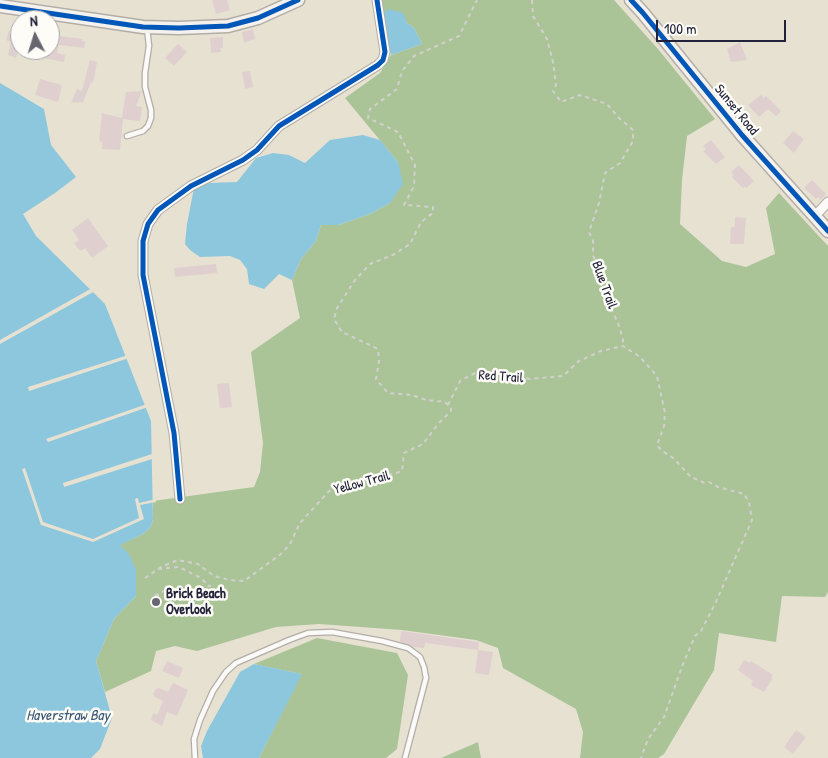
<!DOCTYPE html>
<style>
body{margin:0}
#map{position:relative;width:828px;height:758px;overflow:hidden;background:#e7e1d2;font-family:"Patrick Hand",sans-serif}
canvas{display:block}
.north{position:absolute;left:10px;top:10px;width:50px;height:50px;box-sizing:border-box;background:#fdfcf7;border:1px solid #a5a5ac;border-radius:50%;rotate:355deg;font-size:14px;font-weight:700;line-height:20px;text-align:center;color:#22223b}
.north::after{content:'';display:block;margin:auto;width:18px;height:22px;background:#676570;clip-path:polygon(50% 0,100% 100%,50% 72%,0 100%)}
.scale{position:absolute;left:656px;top:20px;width:130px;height:22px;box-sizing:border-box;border:2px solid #22223b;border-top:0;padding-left:6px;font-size:15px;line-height:18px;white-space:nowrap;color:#22223b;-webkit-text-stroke:4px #fdfcf7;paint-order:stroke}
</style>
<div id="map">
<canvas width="828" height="758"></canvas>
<div class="north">N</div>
<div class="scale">100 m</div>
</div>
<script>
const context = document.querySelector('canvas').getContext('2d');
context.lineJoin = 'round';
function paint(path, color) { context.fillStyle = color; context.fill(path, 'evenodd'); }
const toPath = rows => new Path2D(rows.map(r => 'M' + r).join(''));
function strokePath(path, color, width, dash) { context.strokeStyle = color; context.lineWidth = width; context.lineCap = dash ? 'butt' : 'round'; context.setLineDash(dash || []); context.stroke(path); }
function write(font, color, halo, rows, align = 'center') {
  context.font = font + ' "Patrick Hand",sans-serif'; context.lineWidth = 5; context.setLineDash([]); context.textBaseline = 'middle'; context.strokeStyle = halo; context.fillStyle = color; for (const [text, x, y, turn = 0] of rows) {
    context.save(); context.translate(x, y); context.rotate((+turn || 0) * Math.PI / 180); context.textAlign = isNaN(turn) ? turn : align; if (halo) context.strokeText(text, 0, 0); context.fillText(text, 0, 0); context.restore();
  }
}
paint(toPath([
 [381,0,614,0,658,49,715,119,687,136,682,180,680,224,722,261,746,267,775,254,766,208,779,193,828,246,828,592,825,597,782,596,776,642,719,633,714,670,664,754,658,758,580,758,583,732,576,709,503,668,498,648,476,640,402,630,319,624,276,627,197,651,175,646,156,651,151,671,105,692,96,661,114,619,136,596,119,545,143,534,150,528,153,520,153,501,254,487,260,472,263,443,251,352,300,318,292,280,301,259,316,241,321,225,338,225,370,214,390,203,398,162,345,98,380,73,391,55,422,44,414,28,407,23,382,15],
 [317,638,397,653,408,675,397,749,386,758,259,758,301,674,254,664],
 [478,742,481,758,441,758]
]), '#aac498');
paint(toPath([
 [388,9,403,13,407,23,414,28,422,44,391,55,382,15],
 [0,83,44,109,51,145,76,177,55,193,23,214,36,236,105,304,151,421,153,520,150,528,143,534,120,545,129,554,136,570,136,596,114,619,96,661,112,718,100,749,91,758,0,758],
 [363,135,380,140,398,162,403,184,390,203,370,214,338,225,321,225,316,241,301,259,292,280,279,274,264,289,249,284,247,269,240,260,230,256,200,257,190,250,185,244,187,224,194,188,209,183,237,182,256,158,273,153,289,155,305,163,330,140],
 [254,664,302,674,259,758,203,758,201,746,207,731,240,672]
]), '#8cc7dd');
paint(toPath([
 [92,288,95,291,0,344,0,340],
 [128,355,129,358,29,391,28,387],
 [147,404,148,407,48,442,46,439],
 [155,453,155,458,64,487,63,483],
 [25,468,43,522,93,539,139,518,135,499,138,498,139,503,156,499,156,502,140,505,144,519,93,542,41,525,22,469]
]), '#e7e1d2');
paint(toPath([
 [212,0,227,0,230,10,216,14],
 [253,29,255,39,244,43,242,32],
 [9,31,20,36,20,47,16,58,8,55,11,42,6,40],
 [50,35,83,39,82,41,85,41,84,48,59,45,57,53,65,55,64,62,44,58,46,50,50,50],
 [223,37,223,48,220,48,221,52,211,53,210,38],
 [740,42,747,60,731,62,727,49],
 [178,44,187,52,174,66,165,58],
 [90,60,97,62,93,83,91,82,83,102,71,103,77,89,82,91],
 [250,71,253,87,245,89,242,72],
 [40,79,62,85,58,102,35,95],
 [142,91,136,106,142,107,140,121,123,119,120,150,102,149,102,142,99,141,102,113,122,118,126,92],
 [761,95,764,98,766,96,781,111,776,116,768,109,759,117,748,105],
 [793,131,804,139,794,153,783,143],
 [711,140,725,157,716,164,703,151,706,149,703,146],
 [739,165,754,181,746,188,745,186,743,188,732,177,734,175,731,172],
 [812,180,826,194,821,200,818,197,816,199,804,188],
 [735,217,746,218,744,244,730,244,731,227,735,227],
 [88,218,108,246,92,258,85,248,80,251,74,243,79,240,72,230],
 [216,264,217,273,175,277,174,268],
 [229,383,232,407,220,408,217,384],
 [401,631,479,642,478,650,425,643,424,648,413,647,400,642],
 [478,650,493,652,489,675,475,673],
 [744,660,750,663,751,661,773,675,771,678,773,678,764,692,751,685,753,681,738,670],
 [167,661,183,668,179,678,162,671],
 [173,683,188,690,177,716,167,712,162,726,151,720,153,713,157,715,163,701,155,697,153,694,156,689,159,688,168,692],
 [796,730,806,737,793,754,784,747]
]), '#dfd0cf');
const lane = toPath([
 [127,136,143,131,148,126,151,118,151,110,145,87,145,73,149,46,147,28],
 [195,758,194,739,200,720,213,691,226,672,236,663,289,640,308,633,332,632,382,641,408,648,420,657,424,667,426,678,405,758]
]);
const street = toPath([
 [814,217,828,202],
 [180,499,174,433,143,275,143,241,148,224,158,210,191,186,243,160,257,150,279,126,378,65,383,60,385,52,377,0]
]);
const secondary = toPath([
 [631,0,643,13,742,135,828,231],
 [0,6,143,27,179,28,228,26,258,18,298,0]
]);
strokePath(lane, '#b2aea7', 7);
strokePath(street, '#b2aea7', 11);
strokePath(secondary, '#b2aea7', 15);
strokePath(toPath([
 [532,0,533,16,547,39,553,62,556,85,553,91,561,102,580,95,607,104,619,118,633,130,633,141,620,163,605,173,599,203,589,232,593,241,593,255,609,304,618,323,623,339,623,346],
 [448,405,460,381,477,372,510,375,530,379,563,376,579,361,601,351,623,346,640,357,657,376,665,413,664,426,657,445,661,450,673,458,691,477,705,483,709,482,718,487,744,494,749,502,752,520,715,604,701,631,695,636,683,664,664,717,648,739,641,758],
 [448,405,445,402,426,400,412,395,388,393,376,379,379,361,378,349,342,332,334,319,337,308,355,280,370,264,393,255,410,244,421,222,433,213,433,207,404,205,414,186,415,165,398,132,368,118,370,109,397,89,402,71,414,56,459,36,477,0],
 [158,569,179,567,199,577,210,586,188,592,170,588,154,596,158,595,158,598],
 [145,578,161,567,178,560,198,564,214,576,230,580,244,581,281,554,290,544,300,523,329,491,370,478,393,474,402,471,404,453,423,444,438,424,451,411,451,407,448,405]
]), '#d3d1cf', 2, [4, 4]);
strokePath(lane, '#fbfaf8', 4.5);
strokePath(street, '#fbfaf8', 9);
strokePath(secondary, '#f5f2ee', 12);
strokePath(toPath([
 [631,0,643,13,742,135,828,231],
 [0,6,143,27,179,28,228,26,258,18,298,0],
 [180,499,174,433,143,275,143,241,148,224,158,210,191,186,243,160,257,150,279,126,378,65,383,60,385,52,377,0]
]), '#0057b8', 5);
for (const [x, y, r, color] of [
 [156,602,5,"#676570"]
]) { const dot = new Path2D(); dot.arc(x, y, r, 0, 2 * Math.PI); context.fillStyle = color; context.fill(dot); strokePath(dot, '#fdfcf7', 2); }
write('14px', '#22223b', '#fdfcf7', [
 ["Sunset Road",736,110,51],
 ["Blue Trail",604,285,70],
 ["Red Trail",501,377,4],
 ["Yellow Trail",362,483,-15]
]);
write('bold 14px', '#22223b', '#fdfcf7', [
 ["Brick Beach",166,594],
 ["Overlook",166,610]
], 'left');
write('italic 15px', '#395875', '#fdfcf7', [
 ["Haverstraw Bay",68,716]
]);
</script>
